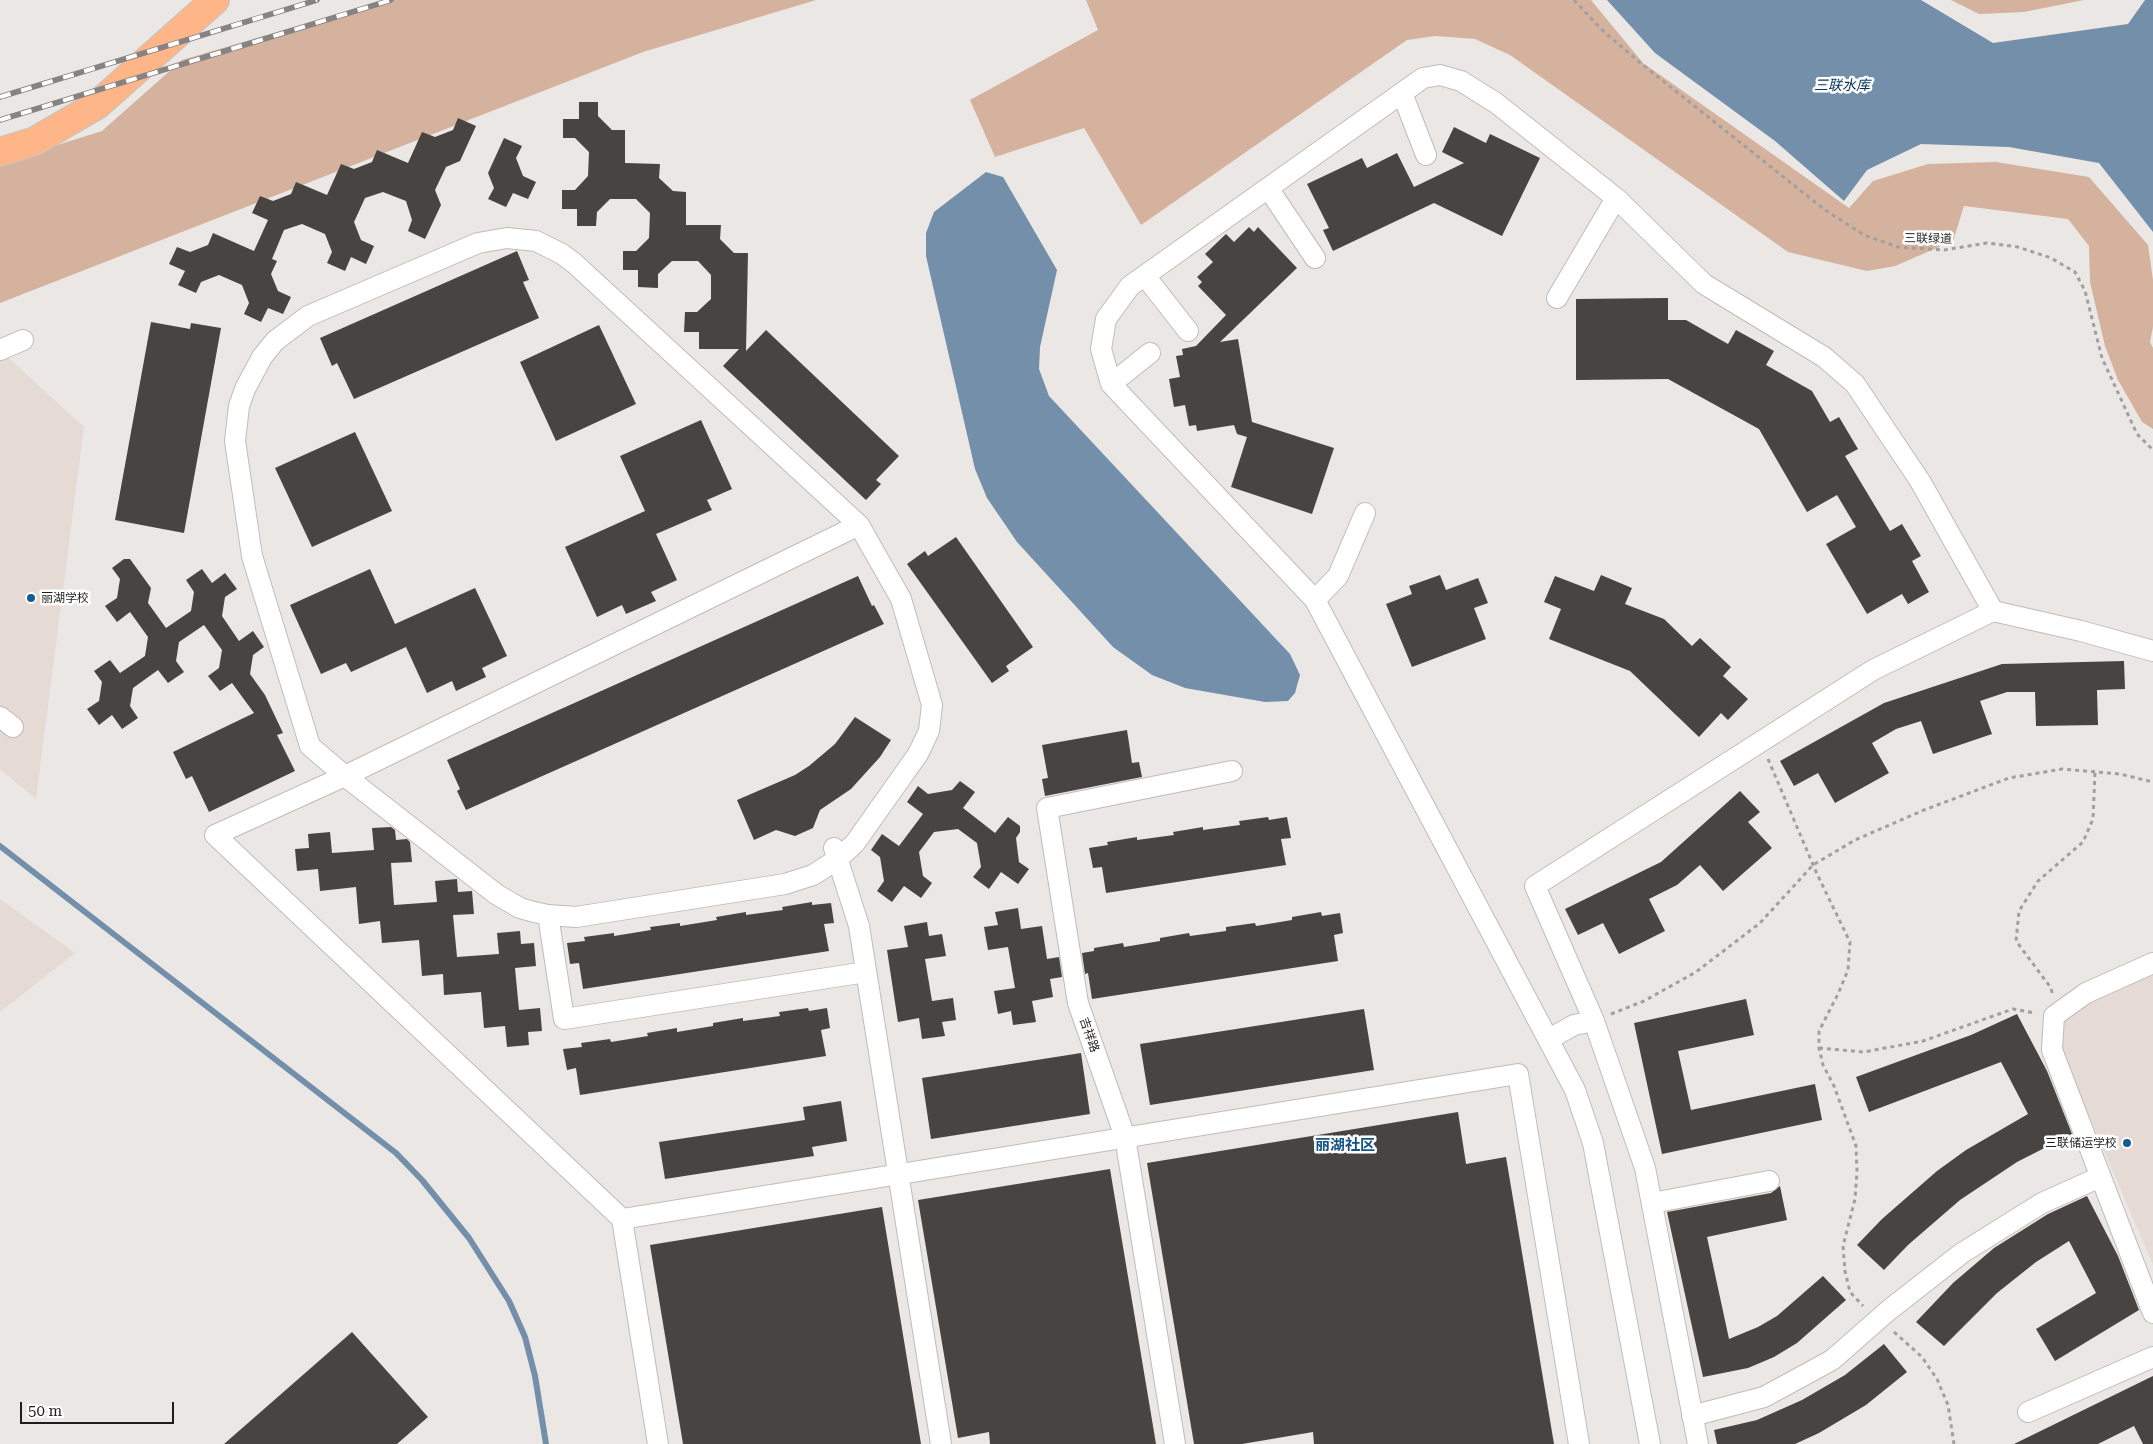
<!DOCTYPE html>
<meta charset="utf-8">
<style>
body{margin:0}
#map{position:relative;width:2153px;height:1444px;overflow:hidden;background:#ebe7e5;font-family:"Roboto Serif",serif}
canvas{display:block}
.scale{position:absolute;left:20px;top:1402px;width:154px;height:22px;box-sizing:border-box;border:2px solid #1e1c1c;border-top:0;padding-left:6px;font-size:15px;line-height:18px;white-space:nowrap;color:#1e1c1c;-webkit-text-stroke:4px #fff;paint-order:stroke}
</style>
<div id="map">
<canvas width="2153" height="1444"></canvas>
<div class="scale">50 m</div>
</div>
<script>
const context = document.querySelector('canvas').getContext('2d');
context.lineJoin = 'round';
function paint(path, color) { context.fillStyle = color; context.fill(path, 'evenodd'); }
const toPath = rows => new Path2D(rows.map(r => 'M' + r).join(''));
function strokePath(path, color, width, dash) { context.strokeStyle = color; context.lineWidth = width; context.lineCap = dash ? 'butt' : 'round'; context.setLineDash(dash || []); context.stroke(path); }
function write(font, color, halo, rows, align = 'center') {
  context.font = font + ' "Roboto Serif","Noto Sans SC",serif'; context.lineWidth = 5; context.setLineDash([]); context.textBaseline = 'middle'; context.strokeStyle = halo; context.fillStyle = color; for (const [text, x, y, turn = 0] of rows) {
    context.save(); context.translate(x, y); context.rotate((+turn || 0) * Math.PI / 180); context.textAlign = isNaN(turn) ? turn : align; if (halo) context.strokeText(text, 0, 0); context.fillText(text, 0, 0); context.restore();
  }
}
paint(toPath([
 [0,350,84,427,36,799,0,769],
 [0,899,75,953,0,1012],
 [2153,974,2153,1265,2048,1020]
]), '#e5dad4');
paint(toPath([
 [386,0,816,0,643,52,0,303,0,163,102,131,182,60],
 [1086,0,1591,0,1643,63,1849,208,1873,181,1928,164,1996,162,2089,177,2148,245,2153,280,2153,327,2150,342,2153,348,2153,429,2142,422,2118,380,2105,346,2090,282,2089,246,2068,219,1964,206,1953,241,1895,266,1867,271,1788,252,1510,55,1475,39,1435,36,1407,40,1141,225,1084,128,995,157,970,100,1098,30],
 [1951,0,2084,0,2024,12,1979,14]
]), '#d4b29e');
paint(toPath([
 [1607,0,1921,0,1993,43,2128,24,2145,0,2153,0,2153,232,2099,163,2009,147,1921,144,1867,170,1844,201,1775,141,1655,53],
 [986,172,1003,177,1057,270,1040,347,1039,369,1049,396,1290,654,1300,675,1295,693,1288,701,1265,702,1185,688,1152,675,1113,647,1017,542,987,498,975,469,926,256,926,233,934,212]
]), '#738fa9');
strokePath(toPath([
 [0,846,396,1153,422,1180,469,1238,509,1301,525,1337,535,1376,546,1444]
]), '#738fa9', 6);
paint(toPath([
 [579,102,598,102,598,116,612,130,625,130,625,163,660,164,659,178,673,191,686,192,686,225,721,225,720,239,734,253,748,253,746,351,766,330,899,456,876,480,881,484,866,500,723,366,739,349,699,349,699,332,684,332,685,312,697,312,711,299,711,275,698,261,672,261,658,274,658,288,638,287,638,270,623,270,623,251,636,251,649,238,650,213,636,199,610,199,597,212,596,226,577,226,577,209,562,209,562,190,575,190,588,176,589,152,575,138,563,138,563,119,579,119],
 [458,118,476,126,460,161,446,167,435,190,441,205,425,239,408,231,412,220,406,201,383,192,365,198,354,222,361,240,374,246,366,264,351,257,345,271,327,263,332,252,325,234,302,224,284,230,272,259,277,261,271,274,278,291,291,297,283,314,268,308,261,322,244,314,249,303,242,285,219,275,201,282,196,293,178,285,185,271,169,264,177,247,190,252,208,245,213,233,254,251,268,220,252,213,260,196,273,201,291,194,296,182,327,195,341,164,354,169,372,162,377,150,408,163,422,132,435,137,453,130],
 [1454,127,1486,143,1490,134,1540,158,1502,236,1434,203,1333,251,1323,230,1329,228,1307,184,1362,158,1367,168,1397,153,1414,187,1464,163,1442,152],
 [504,138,522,146,516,158,523,176,536,182,528,199,513,193,506,207,488,199,494,188,488,173],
 [1249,227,1254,232,1258,227,1297,268,1220,342,1238,339,1252,422,1334,448,1312,514,1231,487,1247,437,1237,434,1234,425,1197,431,1196,425,1189,426,1185,405,1174,407,1169,379,1180,377,1176,356,1183,355,1182,349,1196,346,1226,315,1198,286,1202,282,1197,277,1213,262,1205,254,1226,234,1234,242],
 [517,251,529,280,523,282,539,318,354,399,337,363,332,366,320,338],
 [1668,298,1668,320,1686,320,1728,344,1736,330,1774,351,1766,365,1812,391,1830,422,1839,417,1858,449,1845,456,1890,531,1902,524,1921,556,1912,561,1929,592,1908,604,1902,594,1867,614,1826,544,1856,527,1837,495,1807,512,1759,429,1668,379,1576,380,1576,299],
 [151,322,190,329,191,323,221,328,184,533,115,520],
 [599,325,636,404,556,441,520,362],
 [701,420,732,489,707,500,712,510,656,534,677,580,651,592,656,601,626,614,622,605,597,617,565,547,645,511,620,456],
 [355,432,392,511,312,547,275,468],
 [956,537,1033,647,1006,666,1009,671,992,683,907,564,925,551,928,556],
 [124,559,130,559,151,588,148,603,166,628,191,611,194,592,186,580,202,569,212,583,225,573,237,589,225,597,222,616,239,641,253,631,264,647,253,655,250,674,265,695,283,733,277,735,295,771,209,812,192,776,186,779,173,752,254,713,232,683,220,691,208,676,219,668,222,650,204,625,179,642,176,661,184,672,168,683,158,670,133,688,130,706,138,718,122,729,112,715,99,725,87,709,99,701,102,682,94,671,110,660,120,673,145,656,148,637,130,612,117,622,105,606,117,598,120,579,112,568],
 [370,569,395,624,475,588,507,656,482,668,486,677,456,691,452,681,427,693,406,647,351,672,346,663,321,674,290,605],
 [1440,575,1446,590,1478,578,1488,603,1474,608,1486,639,1412,667,1386,604,1412,594,1409,586],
 [1601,575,1632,588,1625,604,1664,619,1692,646,1700,638,1731,667,1723,676,1748,699,1728,720,1721,713,1699,737,1630,671,1549,639,1561,609,1544,602,1555,576,1594,591],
 [858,576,872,606,874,605,884,624,466,810,457,791,460,789,447,760],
 [2124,661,2125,689,2097,690,2098,725,2036,726,2035,692,2007,692,1980,701,1992,734,1933,754,1921,721,1896,729,1872,743,1889,773,1835,803,1818,773,1794,786,1780,761,1884,703,2002,664],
 [855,717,891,740,880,757,851,789,820,810,813,828,795,836,776,830,754,840,737,800,795,775,809,766,835,744],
 [1127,730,1132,763,1139,762,1142,777,1045,796,1042,779,1048,778,1042,745],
 [960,781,975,792,963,808,995,833,1008,817,1020,826,1020,832,1016,838,1019,862,1029,869,1018,884,1001,872,989,889,973,877,981,867,977,843,958,829,934,832,919,852,923,876,932,883,921,898,904,886,892,902,877,891,884,881,880,857,871,850,882,834,899,846,923,814,907,802,918,786,928,794,952,790],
 [1740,791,1760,812,1748,822,1772,848,1723,891,1700,865,1677,885,1649,899,1665,931,1619,954,1603,923,1578,935,1565,909,1661,862],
 [1268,817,1269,820,1287,817,1291,838,1281,839,1286,865,1106,893,1102,867,1093,868,1089,848,1108,845,1107,842,1137,837,1137,840,1174,835,1173,832,1203,827,1203,830,1240,825,1239,821],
 [391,827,395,830,396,840,407,839,410,842,412,862,391,863,394,905,437,902,435,881,457,879,458,892,472,891,474,914,453,915,457,957,499,954,497,933,520,931,521,944,534,943,536,966,515,968,519,1010,540,1008,542,1031,528,1032,529,1045,507,1047,505,1026,484,1028,481,992,444,995,443,974,422,976,419,940,382,943,380,921,359,924,356,887,320,891,318,869,297,871,295,849,309,848,308,834,330,832,332,853,374,850,372,828],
 [812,902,812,905,831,903,834,923,824,924,829,951,583,989,579,963,570,964,567,943,585,941,584,937,614,933,614,936,651,930,650,927,680,923,680,926,717,920,716,917,746,912,746,915,783,910,782,907],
 [1018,908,1021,929,1042,926,1047,959,1059,957,1062,977,1050,979,1053,997,1032,1001,1036,1022,1013,1025,1011,1011,998,1014,994,991,1015,988,1008,947,988,950,984,927,998,925,995,912],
 [1321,912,1322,916,1340,913,1343,933,1334,935,1338,961,1092,999,1088,973,1085,974,1082,953,1094,951,1094,948,1123,943,1124,947,1160,941,1160,938,1189,933,1190,936,1226,931,1226,927,1255,923,1256,926,1292,920,1292,917],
 [927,922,929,936,942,934,946,956,925,959,932,1001,953,998,956,1020,942,1022,945,1036,922,1039,919,1018,898,1022,887,950,908,947,904,926],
 [1746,999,1754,1035,1678,1051,1691,1110,1815,1084,1822,1120,1662,1154,1634,1023],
 [808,1008,809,1011,827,1008,830,1028,821,1030,826,1056,580,1095,576,1068,567,1070,563,1049,582,1047,581,1043,610,1039,611,1042,648,1036,647,1033,677,1028,677,1032,713,1026,713,1023,743,1018,743,1021,780,1016,779,1012],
 [1364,1009,1374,1070,1150,1105,1140,1044],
 [2017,1014,2047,1071,2072,1134,2017,1162,1960,1200,1908,1245,1884,1270,1857,1245,1882,1219,1937,1171,1966,1150,2028,1114,2001,1062,1869,1112,1856,1077,1971,1035],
 [1081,1053,1090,1114,931,1139,922,1078],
 [841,1101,847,1141,812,1147,814,1156,665,1179,659,1142,805,1120,803,1107],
 [1458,1112,1466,1164,1506,1157,1554,1444,1314,1444,1313,1432,1242,1444,1194,1444,1147,1163],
 [1110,1169,1156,1444,990,1444,989,1432,958,1438,918,1200],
 [1780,1186,1787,1220,1707,1237,1729,1339,1758,1327,1777,1316,1823,1276,1846,1300,1797,1343,1774,1357,1748,1368,1703,1377,1667,1212,1771,1193],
 [2087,1196,2118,1256,2139,1310,2055,1361,2036,1329,2096,1293,2069,1241,2036,1262,1997,1293,1944,1346,1916,1322,1953,1283,1994,1248,2048,1214],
 [882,1207,921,1444,683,1444,650,1245],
 [352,1332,428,1417,397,1444,224,1444],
 [1884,1344,1907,1372,1866,1405,1819,1433,1795,1444,1717,1444,1714,1430,1757,1420,1802,1400,1845,1375],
 [2153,1376,2153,1444,2143,1444,2134,1426,2098,1444,2014,1444]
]), '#474442');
const minor = toPath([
 [1402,93,1426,155],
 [1268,188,1315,258],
 [507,238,536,241,562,254,574,263,859,525,901,599,932,705,929,731,918,754,855,843,838,859,813,875,785,884,576,917,548,915,534,912,520,908,496,894,345,776,310,746,252,556,235,441,239,406,245,389,262,357,275,341,308,316,478,243,507,238],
 [1145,276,1188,331],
 [1557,298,1616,198],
 [0,350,23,340],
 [1111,384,1150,353],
 [1315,600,1338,576,1365,513],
 [0,717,13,727],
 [834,848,859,926,941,1444],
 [548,915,564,1019,866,972],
 [2153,963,2086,993,2054,1016,2052,1050,2153,1313],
 [1594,1021,1535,886,1873,670,1993,611,2081,631,2153,651],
 [1549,1039,1574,1025,1594,1021,1645,1168,1698,1444],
 [1652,1203,1769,1181],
 [622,1219,1518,1074,1579,1444],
 [2028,1412,2153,1357],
 [1692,1416,1764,1397,1832,1360,1889,1310,1962,1253,2042,1203,2100,1177],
 [658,1444,622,1219,215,835,345,776,859,525],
 [1175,1444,1125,1137,1078,1003,1047,808,1232,771],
 [1650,1444,1593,1143,1575,1090,1315,600,1111,384,1101,349,1106,319,1130,286,1423,78,1440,75,1461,81,1496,103,1616,198,1704,284,1824,357,1855,384,1920,481,1993,611]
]);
const highway = toPath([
 [0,152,35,141,97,105,215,0]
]);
strokePath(minor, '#c0bcba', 22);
strokePath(highway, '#c4c4c4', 30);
strokePath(toPath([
 [1574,0,1602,30,1638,61,1825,210,1864,235,1898,247,1944,250,1987,243,2018,247,2051,258,2075,272,2085,291,2102,358,2137,434,2153,450],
 [1768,759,1817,874,1850,942,1848,970,1838,994,1819,1031,1819,1048,1823,1065,1834,1086,1856,1146,1857,1171,1855,1199,1843,1246,1845,1271,1850,1292,1863,1306],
 [2052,993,2051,988,2016,941,2019,911,2038,881,2083,842,2093,819,2095,772],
 [1611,1014,1644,1001,1696,972,1760,923,1813,865,1855,840,1924,810,2009,778,2062,769,2120,774,2153,782],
 [1819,1048,1864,1052,1923,1041,2013,1009,2035,1013],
 [1894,1332,1922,1357,1937,1379,1948,1405,1954,1444]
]), '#a39f9e', 3, [4, 4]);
strokePath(minor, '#fff', 20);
strokePath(highway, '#feb688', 28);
const rail = toPath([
 [0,97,317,0],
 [0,120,391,0]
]);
strokePath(rail, '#868382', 5.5);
strokePath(rail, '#fff', 4, [11]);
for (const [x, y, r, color] of [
 [31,598,5,"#165c91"],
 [2127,1143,5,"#165c91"]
]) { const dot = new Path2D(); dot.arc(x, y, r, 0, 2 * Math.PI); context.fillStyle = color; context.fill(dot); strokePath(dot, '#fff', 2); }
write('12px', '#1e1c1c', '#fff', [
 ["三联绿道",1928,239,1],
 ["吉祥路",1089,1035,71]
]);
write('12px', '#1e1c1c', '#fff', [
 ["丽湖学校",41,598],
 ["三联储运学校",2117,1143,"right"]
], 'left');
write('italic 14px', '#013458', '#fff', [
 ["三联水库",1842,86]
]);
write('bold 15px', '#145383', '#fff', [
 ["丽湖社区",1345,1146]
]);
</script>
